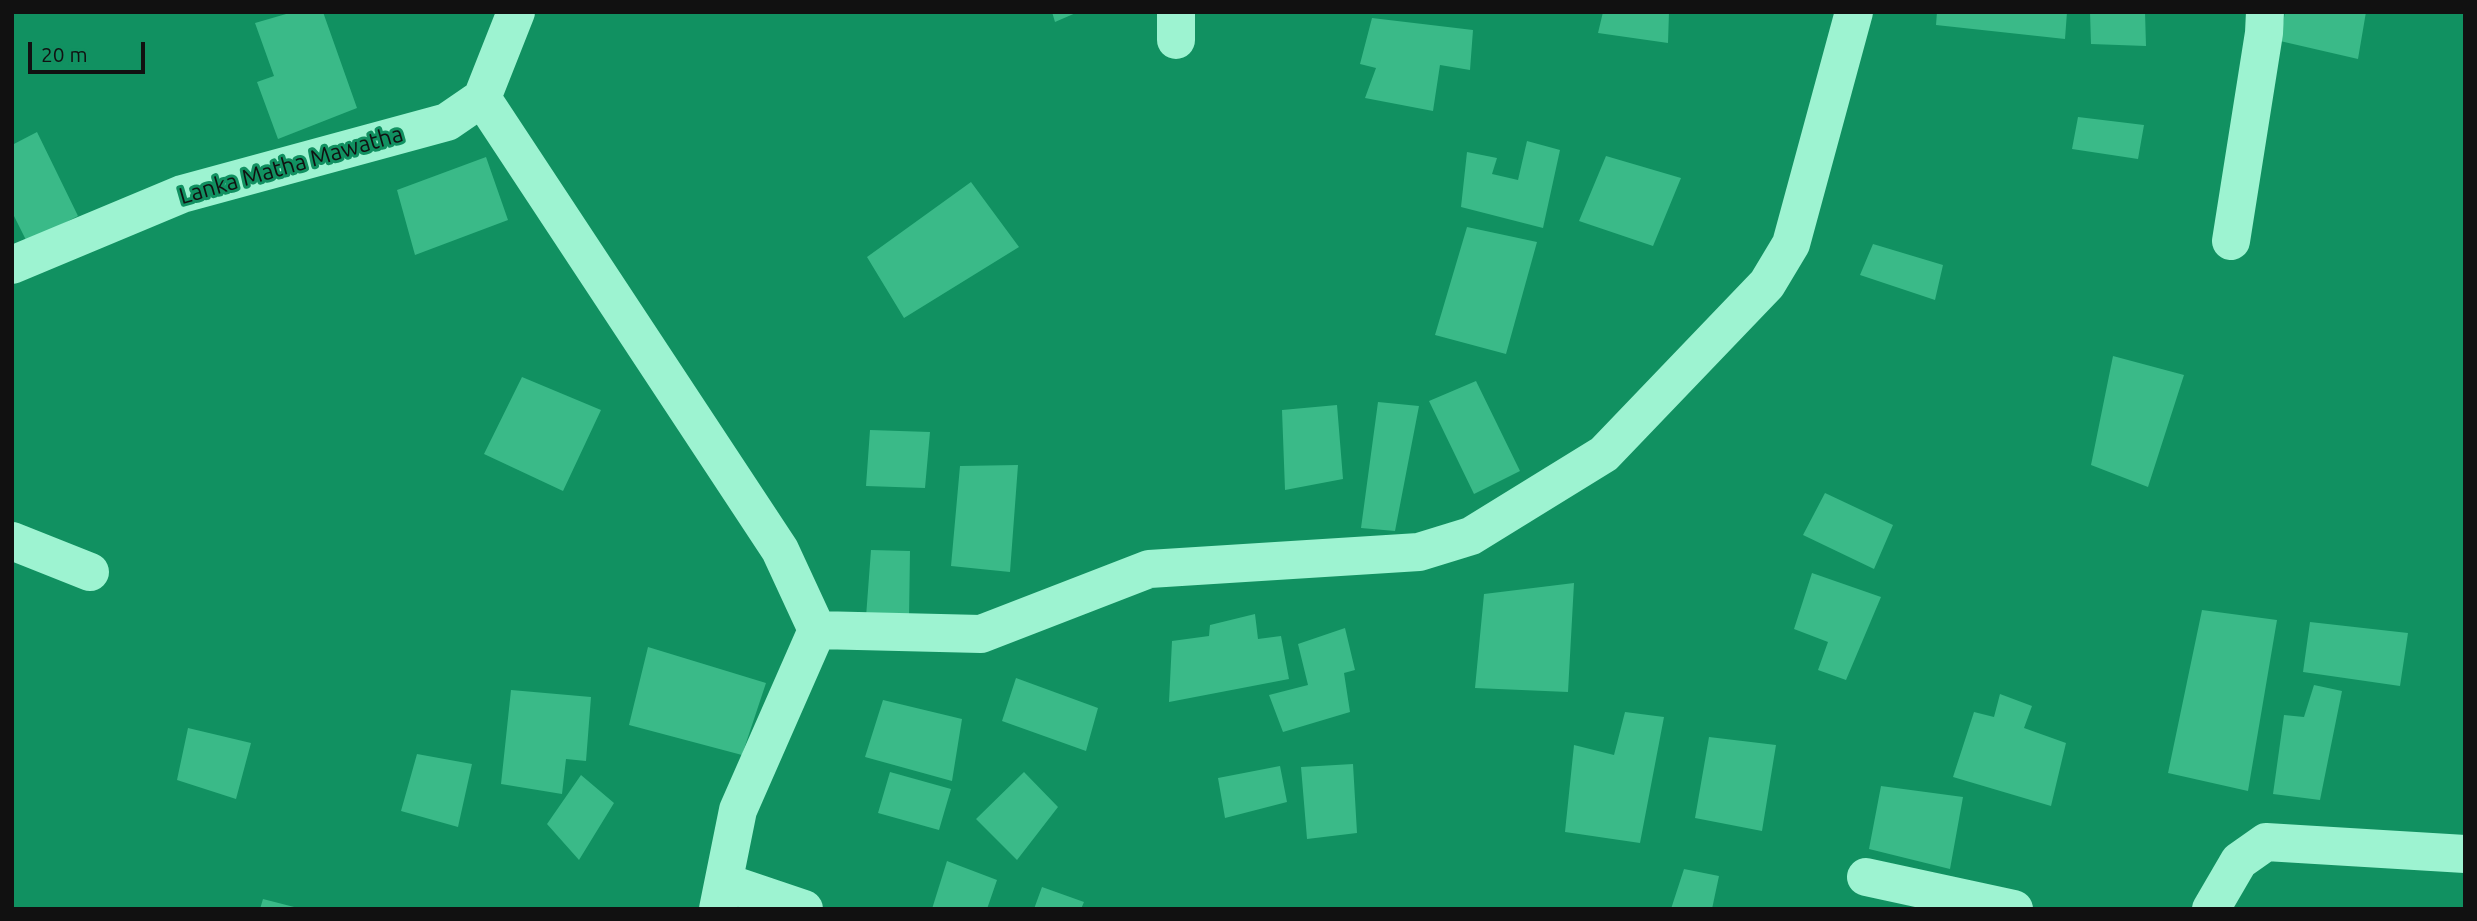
<!DOCTYPE html>
<style>
body{margin:0}
#map{position:relative;width:2477px;height:921px;overflow:hidden;background:#119161;font-family:Ubuntu,sans-serif}
canvas{display:block}
.frame{position:absolute;inset:0;border:14px solid #111;pointer-events:none}
.scale{position:absolute;left:28px;top:42px;width:117px;height:32px;box-sizing:border-box;border:4px solid #111;border-top:0;padding-left:9px;font-size:21px;line-height:24px;white-space:nowrap;color:#111;-webkit-text-stroke:5px #119161;paint-order:stroke}
</style>
<div id="map">
<canvas width="2477" height="921"></canvas>
<div class="frame"></div>
<div class="scale">20 m</div>
</div>
<script>
const context = document.querySelector('canvas').getContext('2d');
context.lineJoin = 'round';
function paint(path, color) { context.fillStyle = color; context.fill(path, 'evenodd'); }
const toPath = rows => new Path2D(rows.map(r => 'M' + r).join(''));
function strokePath(path, color, width, dash) { context.strokeStyle = color; context.lineWidth = width; context.lineCap = dash ? 'butt' : 'round'; context.setLineDash(dash || []); context.stroke(path); }
function write(font, color, halo, rows, align = 'center') {
  context.font = font + ' Ubuntu,sans-serif'; context.lineWidth = 6; context.setLineDash([]); context.textBaseline = 'middle'; context.strokeStyle = halo; context.fillStyle = color; for (const [text, x, y, turn = 0] of rows) {
    context.save(); context.translate(x, y); context.rotate((+turn || 0) * Math.PI / 180); context.textAlign = isNaN(turn) ? turn : align; if (halo) context.strokeText(text, 0, 0); context.fillText(text, 0, 0); context.restore();
  }
}
paint(toPath([
 [293,12,323,12,357,108,278,139,257,82,274,76,255,23],
 [1052,12,1078,12,1055,22],
 [1603,12,1669,12,1668,43,1598,33],
 [1937,12,2067,12,2065,39,1936,25],
 [2090,12,2145,12,2146,46,2091,44],
 [2285,12,2366,12,2358,59,2280,41],
 [1372,18,1473,30,1470,70,1440,65,1433,111,1365,98,1376,68,1360,64],
 [2078,117,2144,125,2138,159,2072,149],
 [37,132,78,216,27,242,12,212,12,145],
 [1527,141,1560,150,1543,228,1461,207,1467,152,1497,158,1492,174,1518,180],
 [1606,156,1681,178,1653,246,1579,221],
 [486,157,508,220,415,255,397,190],
 [971,182,1019,247,904,318,867,257],
 [1467,227,1537,242,1506,354,1435,335],
 [1873,244,1943,265,1935,300,1860,275],
 [2113,356,2184,375,2148,487,2091,465],
 [522,377,601,410,563,491,484,454],
 [1476,381,1520,471,1474,494,1429,401],
 [1378,402,1419,406,1395,531,1361,528],
 [1337,405,1343,479,1285,490,1282,410],
 [870,430,930,432,925,488,866,486],
 [1018,465,1010,572,951,566,960,466],
 [1825,493,1893,525,1874,569,1803,535],
 [871,550,910,551,909,618,866,617],
 [1812,573,1881,597,1846,680,1818,670,1828,642,1794,629],
 [1574,583,1568,692,1475,688,1484,594],
 [2202,610,2277,620,2248,791,2168,773],
 [1255,614,1258,639,1281,636,1289,679,1169,702,1172,641,1209,636,1210,625],
 [2310,622,2408,633,2400,686,2303,672],
 [1345,628,1355,670,1344,673,1350,712,1283,732,1269,695,1308,685,1298,644],
 [648,647,766,683,742,755,629,725],
 [1016,678,1098,708,1086,751,1002,721],
 [2314,685,2342,691,2320,800,2273,794,2284,715,2304,717],
 [511,690,591,697,586,761,566,759,562,794,501,784],
 [2000,694,2032,706,2024,728,2066,743,2051,806,1953,777,1974,712,1994,717],
 [883,700,962,719,952,781,865,757],
 [1625,712,1664,717,1640,843,1565,832,1574,745,1614,755],
 [188,728,251,743,236,799,177,780],
 [1709,737,1776,745,1762,831,1695,818],
 [417,754,472,764,458,827,401,811],
 [1353,764,1357,833,1307,839,1301,767],
 [1280,766,1287,802,1225,818,1218,778],
 [890,772,951,789,939,830,878,813],
 [1024,772,1058,807,1017,860,976,819],
 [581,775,614,803,579,860,547,824],
 [1881,786,1963,797,1950,869,1869,849],
 [947,861,997,880,987,909,932,909],
 [1684,869,1719,876,1712,909,1671,909],
 [1042,887,1084,902,1081,909,1034,909],
 [263,899,298,908,298,909,260,909]
]), '#3aba88');
strokePath(toPath([
 [1176,12,1176,40],
 [482,98,780,550,817,630,738,810,718,909],
 [2231,241,2264,33,2265,12],
 [12,265,182,194,447,122,482,98,516,12],
 [12,541,90,572],
 [817,630,981,634,1149,569,1419,552,1471,536,1604,454,1767,284,1791,244,1854,12],
 [1866,877,2014,909],
 [724,882,804,909],
 [2211,909,2239,861,2266,842,2465,854]
]), '#9df3d1', 38);
write('23px', '#111', '#119161', [
 ["Lanka Matha Mawatha",291,165,-16]
]);
</script>
